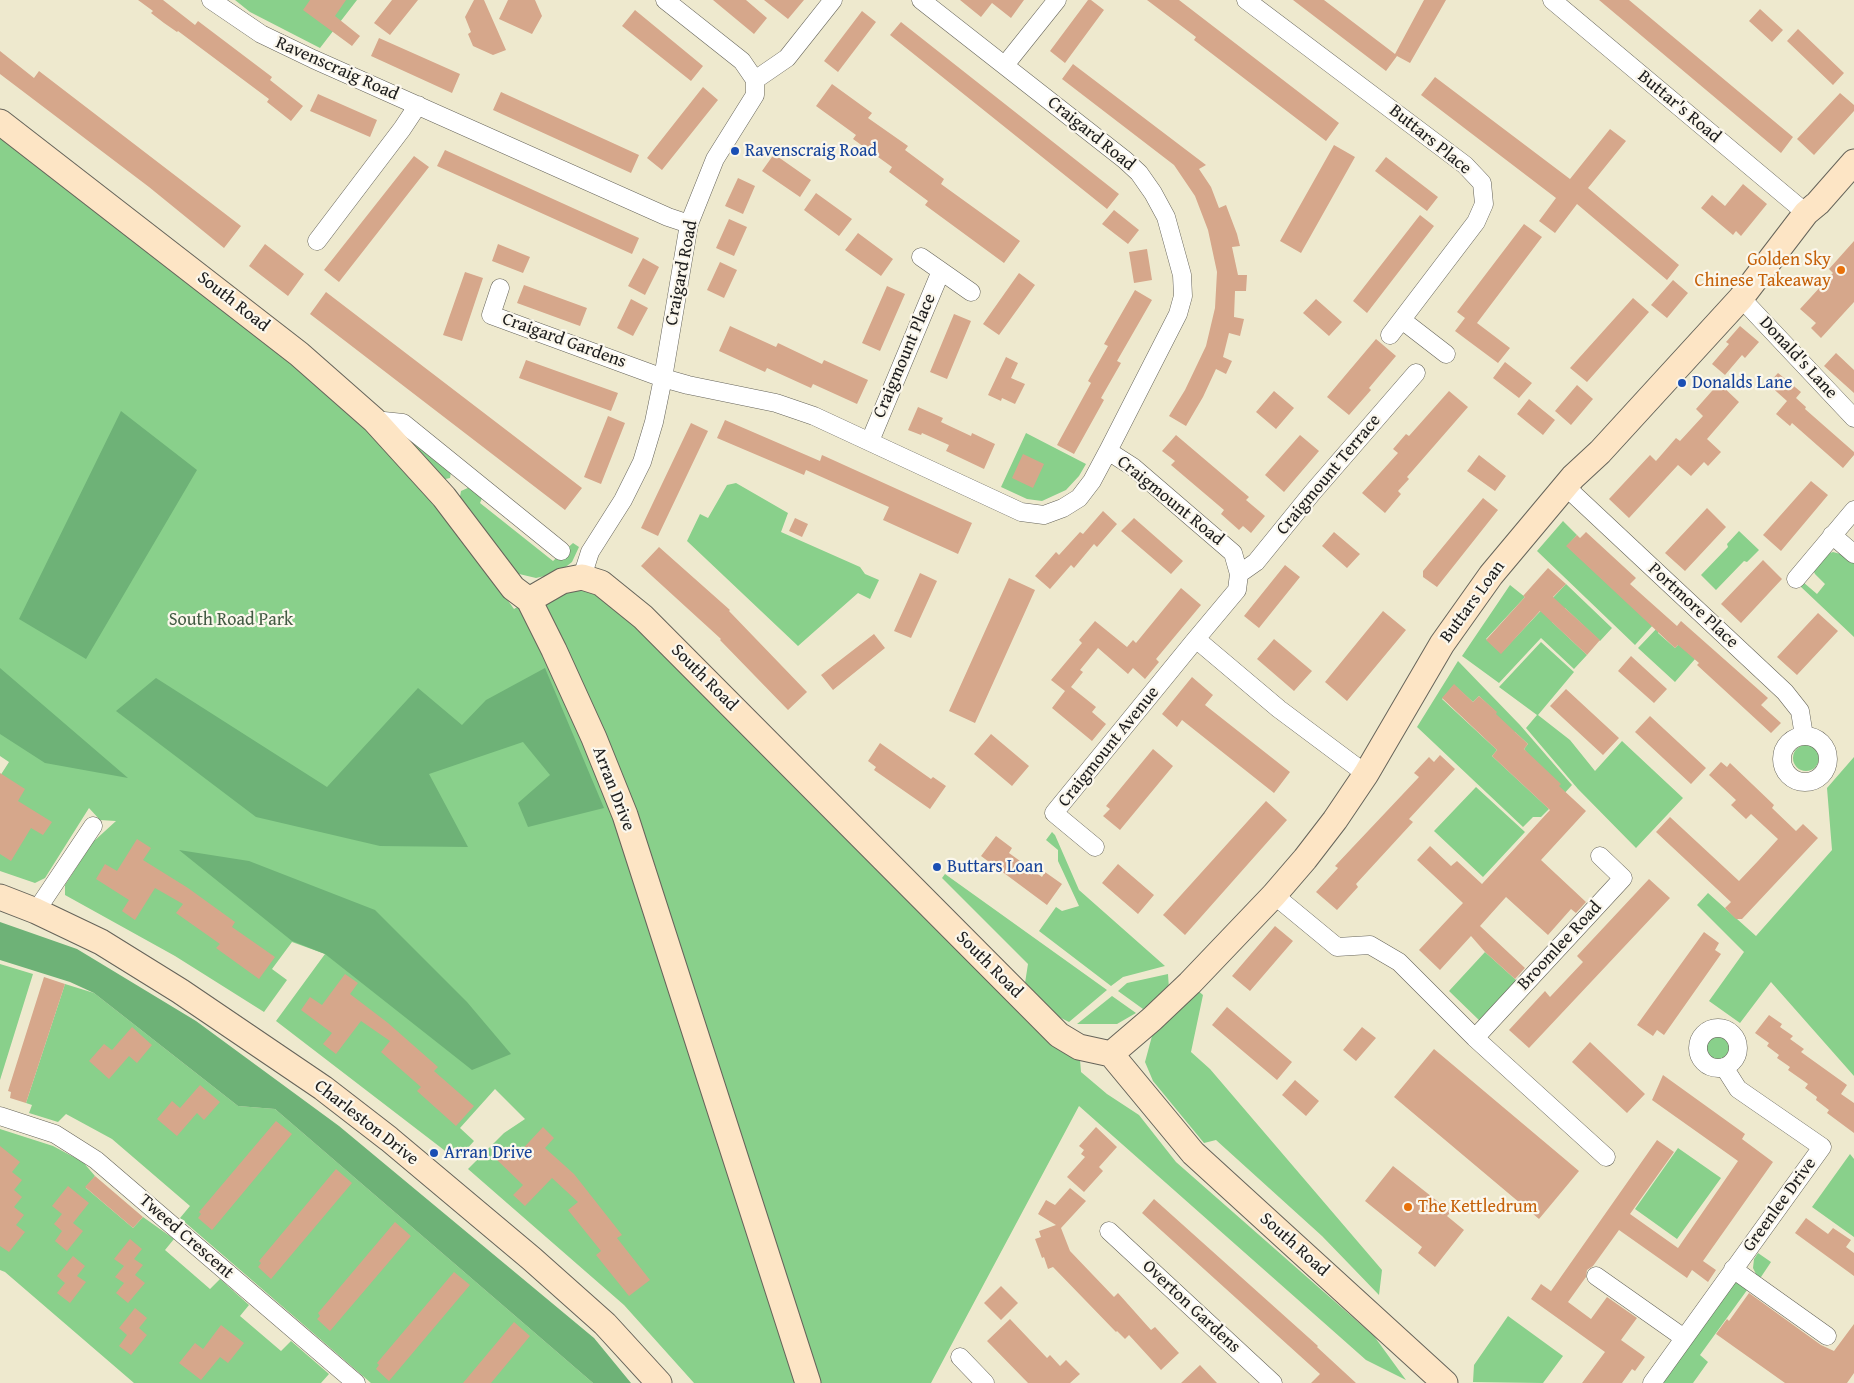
<!DOCTYPE html>
<style>
body{margin:0}
canvas{display:block;background:#eee9ce}
</style>
<canvas width="1854" height="1383"></canvas>
<script>
const context = document.querySelector('canvas').getContext('2d');
context.lineJoin = 'round';
function paint(path, color) { context.fillStyle = color; context.fill(path, 'evenodd'); }
const toPath = rows => new Path2D(rows.map(r => 'M' + r).join(''));
function strokePath(path, color, width, dash) { context.strokeStyle = color; context.lineWidth = width; context.lineCap = dash ? 'butt' : 'round'; context.setLineDash(dash || []); context.stroke(path); }
function write(font, color, halo, rows, align = 'center') {
  context.font = font + ' "Gentium Book Plus",serif'; context.lineWidth = 4.5; context.setLineDash([]); context.textBaseline = 'middle'; context.strokeStyle = halo; context.fillStyle = color; for (const [text, x, y, turn = 0] of rows) {
    context.save(); context.translate(x, y); context.rotate((+turn || 0) * Math.PI / 180); context.textAlign = isNaN(turn) ? turn : align; if (halo) context.strokeText(text, 0, 0); context.fillText(text, 0, 0); context.restore();
  }
}
paint(toPath([
 [235,0,357,0,320,48,250,12],
 [0,134,330,393,386,446,445,513,514,609,562,581,601,583,1079,1047,1081,1072,1107,1094,1139,1115,1176,1162,1374,1336,1406,1380,1366,1360,1079,1106,931,1383,694,1383,624,1305,468,1169,504,1133,525,1119,495,1089,460,1128,474,1141,457,1160,276,1021,325,954,292,942,272,969,287,980,264,1012,175,956,65,895,65,885,93,842,116,821,100,820,89,808,45,878,35,883,0,871,0,776,9,762,0,756],
 [406,432,451,472,450,478,441,480,403,437],
 [1026,433,1086,464,1079,476,1066,490,1042,501,1027,499,1001,487],
 [736,483,788,513,781,532,860,567,865,574,879,580,870,599,858,593,798,646,687,541,700,514,708,518,727,485],
 [470,487,483,496,480,503,553,561,573,543,579,547,572,562,558,573,536,578,515,573,459,502,461,491],
 [1563,521,1577,535,1567,546,1653,625,1635,645,1537,551],
 [1739,531,1759,550,1747,562,1744,561,1716,590,1701,575,1728,547,1727,544],
 [1833,552,1844,555,1854,561,1854,637,1800,586,1803,582,1817,594,1825,584,1815,574,1813,570,1825,555],
 [1566,584,1612,628,1600,641,1565,608,1552,622,1587,655,1574,669,1541,638,1499,683,1462,656,1510,585,1525,597,1486,639,1501,653],
 [1660,625,1658,633,1675,648,1679,644,1695,659,1675,682,1638,648],
 [1541,642,1574,672,1538,715,1570,740,1595,771,1622,741,1683,798,1636,848,1578,789,1526,728,1537,715,1499,687],
 [1458,661,1520,725,1572,785,1562,796,1524,749,1528,744,1515,732,1510,736,1491,719,1496,712,1479,696,1473,702,1454,685,1442,699,1497,750,1492,756,1549,809,1541,817,1533,817,1523,827,1417,727],
 '1793 758a13 13 0 1 1 26 0a13 13 0 1 1-26 0Z',
 [1854,757,1854,1076,1771,982,1740,1023,1709,1001,1744,952,1697,905,1708,893,1756,936,1832,850,1827,788],
 [1476,787,1525,832,1483,877,1434,831],
 [1052,832,1055,835,1079,890,1165,966,1123,977,1111,986,1039,931,1056,907,1062,911,1079,906,1058,861,1058,850,1046,840],
 [945,874,1107,990,1069,1022,1053,1014,1025,983,1028,964,942,878],
 [1485,952,1516,980,1517,984,1481,1022,1449,991],
 [0,964,33,974,0,1080],
 [1168,974,1169,989,1143,1009,1118,991,1127,983],
 [65,984,94,993,238,1106,275,1109,593,1383,371,1383,180,1218,190,1206,112,1139,66,1114,58,1122,29,1113,32,1105,26,1103],
 [1196,989,1203,995,1191,1052,1210,1069,1382,1270,1379,1295,1322,1236,1216,1140,1204,1143,1153,1081,1145,1062,1152,1036],
 [1112,996,1136,1013,1117,1024,1077,1024],
 '1705 1048a13 13 0 1 1 26 0a13 13 0 1 1-26 0Z',
 [0,1129,53,1146,83,1162,95,1176,86,1188,133,1228,143,1217,174,1239,165,1250,210,1289,220,1279,249,1305,240,1316,281,1351,291,1341,329,1374,321,1383,134,1383,5,1272,0,1270],
 [1678,1148,1721,1178,1677,1239,1635,1209],
 [1850,1154,1854,1159,1854,1237,1812,1207],
 [1758,1253,1771,1262,1759,1280,1753,1268,1754,1259],
 [1743,1281,1750,1286,1700,1355,1708,1362,1693,1383,1662,1383,1735,1282],
 [1508,1316,1563,1356,1543,1383,1473,1382,1474,1365]
]), '#89d08b');
paint(toPath([
 [121,411,197,470,86,659,19,619],
 [0,668,128,778,45,763,0,734],
 [545,668,604,808,528,827,518,803,550,775,523,742,429,774,468,847,380,846,256,817,116,711,156,678,327,787,418,688,462,725,486,700],
 [179,850,249,861,375,910,467,1002,511,1054,472,1070,325,954,292,941],
 [0,922,77,949,196,1021,339,1126,594,1338,631,1383,593,1383,275,1109,238,1106,94,993,70,982,0,960]
]), '#6eb277');
paint(toPath([
 [138,0,163,0,195,25,198,21,272,77,270,80,303,106,291,121,267,102,269,99,178,31,177,32,164,23,151,13,153,11],
 [310,0,346,0,335,16,360,36,352,46,303,10],
 [392,0,418,0,390,35,374,23],
 [474,0,484,0,506,50,493,55,473,46,468,34,471,32,465,17],
 [508,0,535,0,542,16,532,34,499,19],
 [713,0,746,0,767,18,754,34],
 [764,0,804,0,788,19],
 [960,0,1024,0,1011,18,992,3,981,17],
 [1088,0,1091,0,1104,10,1065,63,1050,51],
 [1147,0,1179,0,1339,123,1326,141,1194,40,1196,37],
 [1293,0,1324,0,1395,54,1424,0,1446,0,1410,63,1397,56,1386,71],
 [1599,0,1629,0,1793,137,1781,153],
 [1760,9,1783,30,1772,42,1749,21],
 [635,10,703,66,691,81,622,26],
 [862,11,876,22,838,72,824,61],
 [901,22,1119,194,1107,209,890,35],
 [1798,29,1844,73,1833,85,1787,41],
 [379,38,460,74,452,93,371,56],
 [0,51,34,78,39,71,241,226,224,248,149,187,0,74],
 [1073,64,1206,165,1199,169,1211,187,1219,208,1226,205,1237,234,1240,246,1232,247,1238,275,1247,275,1246,291,1235,291,1234,317,1244,319,1240,336,1229,333,1223,357,1232,361,1226,374,1216,369,1203,397,1186,426,1169,416,1185,390,1206,346,1215,308,1217,272,1208,230,1195,196,1174,165,1062,79],
 [1435,77,1570,179,1610,129,1626,141,1588,188,1679,265,1667,280,1577,204,1555,233,1539,221,1556,198,1421,95],
 [832,84,872,113,868,118,908,146,905,150,944,179,941,184,1020,241,1004,263,925,205,928,201,889,172,892,167,853,139,856,135,816,106],
 [703,87,718,100,662,170,647,158],
 [501,92,639,155,631,173,493,110],
 [1840,93,1854,105,1854,111,1814,155,1797,139],
 [318,94,377,120,370,137,310,111],
 [1334,145,1355,157,1301,253,1280,241],
 [445,150,639,238,632,254,437,166],
 [774,154,811,180,800,197,762,171],
 [414,156,429,167,339,282,324,270],
 [1386,157,1438,197,1427,211,1375,171],
 [738,178,755,186,743,214,725,206],
 [1743,184,1767,204,1741,236,1736,231,1733,235,1701,208,1712,195,1725,206],
 [816,193,852,219,839,236,804,210],
 [1114,210,1139,230,1128,244,1102,224],
 [1420,215,1434,226,1367,313,1353,301],
 [729,219,747,227,734,256,716,248],
 [1524,224,1542,237,1477,323,1510,348,1498,363,1455,331,1465,318,1457,312],
 [858,233,893,259,881,276,845,250],
 [1854,241,1854,302,1821,338,1811,328,1816,323,1800,309,1833,273,1829,269],
 [265,244,304,274,288,296,249,266],
 [498,244,530,257,523,273,492,261],
 [1147,249,1152,280,1134,283,1129,252],
 [643,258,659,267,645,295,628,286],
 [720,262,737,270,724,298,707,290],
 [465,272,483,278,462,341,443,335],
 [1019,273,1035,285,999,335,983,324],
 [1673,280,1688,293,1667,318,1651,305],
 [524,285,587,308,580,326,517,303],
 [887,286,905,294,880,351,862,343],
 [1135,290,1152,300,1117,361,1121,363,1101,398,1104,400,1074,454,1057,445,1091,383,1088,381,1108,346,1104,344],
 [326,292,582,488,565,510,310,314],
 [1633,298,1649,312,1587,382,1570,368],
 [631,299,648,308,633,336,617,328],
 [1316,299,1342,322,1329,336,1303,313],
 [954,314,971,321,947,379,930,372],
 [730,326,776,347,778,343,822,364,824,360,868,380,857,404,813,384,811,388,767,368,765,372,719,351],
 [1740,326,1759,342,1745,358,1742,355,1725,375,1712,364,1729,344,1726,342],
 [1376,339,1396,356,1369,388,1371,390,1349,415,1327,397],
 [1836,353,1854,370,1854,393,1824,366],
 [1006,357,1018,363,1011,378,1025,384,1015,404,1002,398,1001,401,988,395],
 [526,360,618,393,611,411,519,378],
 [1505,362,1532,383,1519,398,1493,378],
 [1778,373,1801,392,1796,398,1806,407,1805,409,1854,452,1854,455,1843,468,1792,423,1790,426,1776,414,1787,401,1768,384],
 [1719,383,1739,402,1707,439,1721,452,1708,466,1704,462,1691,476,1678,465,1629,518,1609,499,1650,455,1656,461,1676,438,1680,441,1703,416,1696,409],
 [1577,385,1593,399,1571,425,1555,411],
 [1274,391,1294,408,1276,429,1256,412],
 [1449,391,1468,407,1407,477,1409,479,1398,491,1401,494,1385,513,1362,493,1398,453,1393,449,1406,434,1409,436],
 [1529,399,1555,420,1543,435,1517,414],
 [918,407,943,418,941,422,971,436,972,433,995,444,984,469,946,451,949,445,922,433,921,435,908,430],
 [608,416,625,423,601,484,584,477],
 [725,420,820,461,822,455,972,523,958,554,883,520,889,507,806,470,804,475,717,438],
 [691,423,708,431,658,536,641,528],
 [1176,435,1249,497,1246,500,1265,516,1251,533,1243,526,1239,530,1221,514,1224,510,1171,465,1175,461,1162,451],
 [1300,435,1319,451,1284,492,1265,475],
 [1023,454,1044,464,1033,488,1012,478],
 [1479,455,1506,476,1495,491,1467,471],
 [1811,481,1828,495,1781,551,1763,535],
 [1483,498,1498,510,1437,587,1423,577,1423,571],
 [1707,508,1726,527,1685,571,1665,553],
 [1103,511,1117,524,1097,547,1094,544,1074,568,1071,565,1050,589,1035,576,1056,552,1059,555,1080,532,1083,534],
 [795,518,808,524,802,537,789,531],
 [1134,518,1183,561,1171,574,1121,531],
 [1334,532,1360,554,1347,568,1322,546],
 [1586,532,1636,578,1630,584,1649,601,1677,626,1681,621,1768,698,1761,705,1781,723,1771,733,1697,665,1699,663,1678,645,1675,648,1566,546,1577,535,1580,538],
 [659,547,730,610,729,611,807,692,788,710,720,640,721,639,641,566],
 [1763,560,1782,579,1741,623,1721,604],
 [1285,565,1300,577,1259,628,1244,616],
 [1548,568,1566,584,1553,597,1600,640,1587,655,1540,611,1501,654,1486,640,1525,597,1523,596],
 [920,573,937,581,911,638,894,631],
 [1009,578,1035,590,975,723,949,711],
 [1181,588,1201,605,1156,659,1159,662,1145,679,1133,668,1128,674,1098,648,1080,670,1083,672,1071,687,1096,707,1092,712,1106,724,1092,741,1052,708,1065,691,1051,680,1082,643,1079,640,1095,621,1127,647,1133,640,1136,643],
 [1383,611,1406,630,1347,701,1325,682],
 [1818,613,1838,631,1797,675,1777,657],
 [874,634,885,648,833,690,821,675],
 [1274,639,1312,671,1294,691,1257,659],
 [1631,656,1667,689,1654,703,1618,671],
 [1192,677,1213,695,1205,705,1290,772,1274,793,1182,720,1177,727,1162,714],
 [1454,684,1473,702,1479,696,1497,712,1496,714,1528,744,1524,749,1561,784,1559,786,1586,811,1541,860,1586,902,1576,913,1571,909,1548,935,1506,897,1480,926,1525,968,1515,979,1485,952,1471,936,1440,970,1419,950,1463,903,1417,860,1430,846,1451,866,1457,861,1482,884,1550,810,1492,756,1497,750,1442,698],
 [1566,689,1619,738,1603,755,1550,706],
 [1650,716,1706,768,1691,784,1635,732],
 [991,734,1029,766,1012,786,974,754],
 [880,743,931,779,933,777,946,786,930,809,874,770,876,767,868,761],
 [1153,749,1173,766,1120,830,1103,816,1110,809,1106,806],
 [1440,755,1455,769,1409,819,1413,822,1356,884,1358,887,1337,910,1316,892,1338,868,1335,866,1419,777,1414,773,1429,757,1434,762],
 [1721,762,1727,767,1730,763,1774,805,1772,808,1796,831,1803,824,1818,838,1742,919,1736,919,1725,908,1731,902,1656,832,1670,817,1739,881,1758,861,1778,839,1751,814,1746,819,1731,805,1736,800,1709,775],
 [0,773,25,789,18,801,52,822,43,835,31,828,11,861,0,854],
 [1266,801,1287,820,1185,935,1163,915],
 [996,836,1012,848,1009,853,1042,877,1045,872,1062,884,1047,905,981,856],
 [137,839,151,848,143,860,188,888,235,922,232,927,275,957,259,979,216,948,220,944,176,913,183,904,155,888,135,920,122,911,129,900,96,879,105,864,117,871],
 [1118,864,1154,895,1138,914,1102,883],
 [1649,879,1670,898,1529,1048,1509,1030,1545,991,1550,997,1583,962,1577,956],
 [1275,926,1293,941,1250,991,1232,976],
 [1704,932,1719,943,1715,950,1721,954,1664,1035,1657,1030,1653,1036,1637,1025],
 [345,974,358,983,350,994,388,1023,438,1067,434,1071,474,1106,456,1126,417,1091,421,1087,381,1052,390,1041,361,1021,336,1054,323,1044,332,1033,301,1010,310,997,322,1005],
 [44,977,65,984,26,1103,10,1098,11,1092,8,1091],
 [1227,1007,1292,1062,1277,1080,1212,1025],
 [1769,1015,1782,1024,1780,1027,1793,1036,1790,1039,1804,1049,1801,1052,1847,1085,1841,1094,1854,1103,1854,1133,1827,1113,1829,1110,1816,1100,1817,1097,1805,1088,1808,1084,1788,1070,1790,1067,1777,1058,1779,1055,1767,1046,1769,1043,1755,1033],
 [132,1027,152,1045,137,1063,129,1056,109,1079,89,1061,104,1044,112,1050],
 [1362,1027,1376,1038,1356,1061,1343,1050],
 [1590,1042,1645,1094,1627,1113,1572,1062],
 [1434,1049,1579,1171,1539,1219,1394,1097],
 [1663,1075,1745,1134,1742,1139,1773,1162,1703,1261,1716,1270,1708,1282,1692,1270,1687,1278,1619,1230,1593,1266,1587,1270,1586,1277,1568,1302,1591,1319,1607,1297,1637,1318,1621,1340,1645,1357,1635,1371,1632,1369,1622,1383,1582,1383,1605,1352,1531,1299,1541,1284,1551,1291,1657,1140,1674,1152,1630,1214,1678,1248,1738,1161,1652,1100],
 [1295,1080,1319,1101,1306,1116,1282,1095],
 [200,1085,220,1102,204,1120,197,1113,177,1136,157,1119,172,1101,180,1108],
 [276,1121,292,1134,212,1230,198,1218,201,1214,199,1212],
 [543,1127,554,1138,545,1148,574,1174,622,1235,617,1238,650,1280,629,1296,596,1255,601,1251,568,1210,578,1202,552,1178,525,1206,513,1195,523,1185,495,1158,506,1147,516,1156],
 [1096,1127,1117,1147,1099,1167,1103,1171,1084,1192,1067,1177,1085,1157,1081,1154,1084,1150,1079,1146],
 [0,1146,20,1162,12,1172,22,1180,14,1190,22,1197,14,1207,24,1215,16,1225,25,1232,9,1252,0,1246],
 [1393,1166,1451,1212,1447,1216,1464,1230,1435,1267,1418,1253,1422,1247,1365,1201],
 [336,1169,352,1183,271,1279,258,1267,261,1263,259,1261],
 [95,1176,143,1217,133,1228,85,1187],
 [68,1186,89,1203,73,1223,83,1231,67,1251,55,1241,62,1231,54,1224,62,1214,52,1206],
 [1070,1188,1086,1201,1061,1228,1070,1251,1114,1297,1118,1293,1151,1330,1155,1327,1179,1353,1161,1370,1129,1335,1125,1339,1117,1331,1116,1332,1053,1267,1048,1269,1044,1257,1042,1258,1035,1239,1041,1237,1039,1231,1056,1225,1038,1214,1046,1200,1055,1205],
 [1154,1199,1318,1346,1317,1347,1356,1383,1311,1383,1320,1374,1142,1213],
 [1806,1218,1828,1234,1833,1228,1851,1240,1846,1247,1854,1253,1854,1276,1795,1233],
 [395,1222,411,1236,330,1331,317,1319,320,1316,318,1313],
 [130,1239,142,1249,134,1259,143,1265,135,1275,145,1283,128,1303,116,1293,124,1283,115,1277,124,1266,114,1259],
 [73,1256,85,1266,77,1276,86,1282,70,1303,57,1293,65,1283,57,1276],
 [454,1272,470,1285,389,1381,376,1369,379,1365,377,1363],
 [1001,1286,1018,1303,1001,1320,984,1303],
 [1749,1293,1821,1345,1834,1351,1854,1324,1854,1373,1847,1383,1785,1383,1716,1334,1727,1319,1729,1321],
 [135,1308,147,1318,139,1328,147,1335,131,1355,119,1346,127,1335,119,1328],
 [1010,1319,1047,1358,1050,1355,1060,1366,1066,1360,1080,1374,1070,1383,1028,1383,987,1341],
 [514,1322,530,1336,491,1383,463,1383],
 [221,1325,244,1343,228,1363,220,1357,201,1380,179,1363,195,1343,203,1349],
 [1200,1365,1217,1383,1181,1383]
]), '#d6a78b');
const street = toPath([
 [211,0,261,34,313,59,668,217,689,224],
 [665,0,742,61,755,80],
 [921,0,1125,160,1139,173,1153,193,1166,217,1182,275,1183,296,1178,314,1108,451],
 [1246,0,1465,165,1482,183,1484,204,1476,222,1390,335],
 [1552,0,1806,213],
 [1005,65,1057,0],
 [755,80,787,58,833,0],
 [317,241,402,129,418,105],
 [921,257,971,292],
 [500,288,491,315,663,378,688,385,776,403,814,416,1021,512,1044,515,1063,508,1079,498,1092,481,1108,451,1133,467,1233,553,1239,574,1237,590,1196,639,1279,709,1366,774],
 [1741,298,1854,418],
 [1402,320,1446,354],
 [374,420,403,423,561,551],
 [870,441,941,271],
 [1565,486,1785,692,1800,711,1804,736],
 [1832,535,1854,554],
 [1239,574,1256,562,1312,493,1416,373],
 [582,577,590,552,623,500,642,462,654,422,663,378,689,224,715,159,755,95,755,80],
 [1796,579,1854,510],
 '1782 759a23 23 0 1 1 46 0a23 23 0 1 1-46 0Z',
 [1095,847,1054,813,1196,639],
 [1274,895,1337,947,1370,945,1399,962,1475,1038,1623,878,1600,856],
 [36,911,93,826],
 '1698 1048a20 20 0 1 1 40 0a20 20 0 1 1-40 0Z',
 [1475,1038,1606,1157],
 [0,1116,55,1134,96,1160,356,1383],
 [1109,1231,1273,1383],
 [1733,1269,1827,1336],
 [1596,1276,1684,1338],
 [960,1357,985,1383],
 [1652,1383,1822,1147,1738,1089,1724,1067]
]);
const secondary = toPath([
 [0,122,299,354,374,420,444,497,513,588,529,600,554,650,594,738,625,815,808,1383],
 [529,600,562,581,582,577,601,583,643,617,1059,1035,1079,1047,1111,1054,1193,1153,1445,1383],
 [0,897,36,911,101,942,180,991,323,1088,389,1139,532,1259,605,1324,659,1383],
 [1111,1054,1152,1019,1190,983,1274,895,1305,859,1335,820,1366,774,1442,644,1491,575,1573,477,1600,452,1741,298,1806,213,1818,203,1854,162]
]);
strokePath(street, '#66645a', 19);
strokePath(secondary, '#66645a', 27);
strokePath(street, '#fff', 18);
strokePath(secondary, '#fde5c5', 25);
for (const [x, y, r, color] of [
 [735,151,5,"#1a4fb4"],
 [1841,270,5,"#e8710a"],
 [1682,383,5,"#1a4fb4"],
 [937,867,5,"#1a4fb4"],
 [434,1153,5,"#1a4fb4"],
 [1408,1207,5,"#e8710a"]
]) { const dot = new Path2D(); dot.arc(x, y, r, 0, 2 * Math.PI); context.fillStyle = color; context.fill(dot); strokePath(dot, '#fbf7ec', 2); }
write('18px', '#1c1c1c', '#fbf7ec', [
 ["Ravenscraig Road",337,69,24],
 ["Buttar's Road",1679,107,40],
 ["Craigard Road",1091,134,39],
 ["Buttars Place",1430,140,39],
 ["Craigard Road",682,273,-79],
 ["South Road",233,302,38],
 ["Craigard Gardens",564,341,20],
 ["Craigmount Place",905,356,-67],
 ["Donald's Lane",1798,358,47],
 ["Craigmount Terrace",1329,475,-50],
 ["Craigmount Road",1170,501,39],
 ["Buttars Loan",1473,602,-54],
 ["Portmore Place",1693,606,43],
 ["South Road",704,678,45],
 ["Craigmount Avenue",1109,747,-51],
 ["Arran Drive",613,789,69],
 ["Broomlee Road",1560,946,-47],
 ["South Road",989,965,45],
 ["Charleston Drive",366,1123,38],
 ["Greenlee Drive",1780,1205,-54],
 ["Tweed Crescent",186,1237,41],
 ["South Road",1294,1245,42],
 ["Overton Gardens",1191,1307,43]
]);
write('18px', '#164399', '#fbf7ec', [
 ["Ravenscraig Road",745,151],
 ["Donalds Lane",1692,383],
 ["Buttars Loan",947,867],
 ["Arran Drive",444,1153]
], 'left');
write('18px', '#c56008', '#fbf7ec', [
 ["Golden Sky",1831,260],
 ["Chinese Takeaway",1831,281],
 ["The Kettledrum",1418,1207,"left"]
], 'right');
write('18px', '#425b43', '#fbf7ec', [
 ["South Road Park",231,620]
]);
</script>
